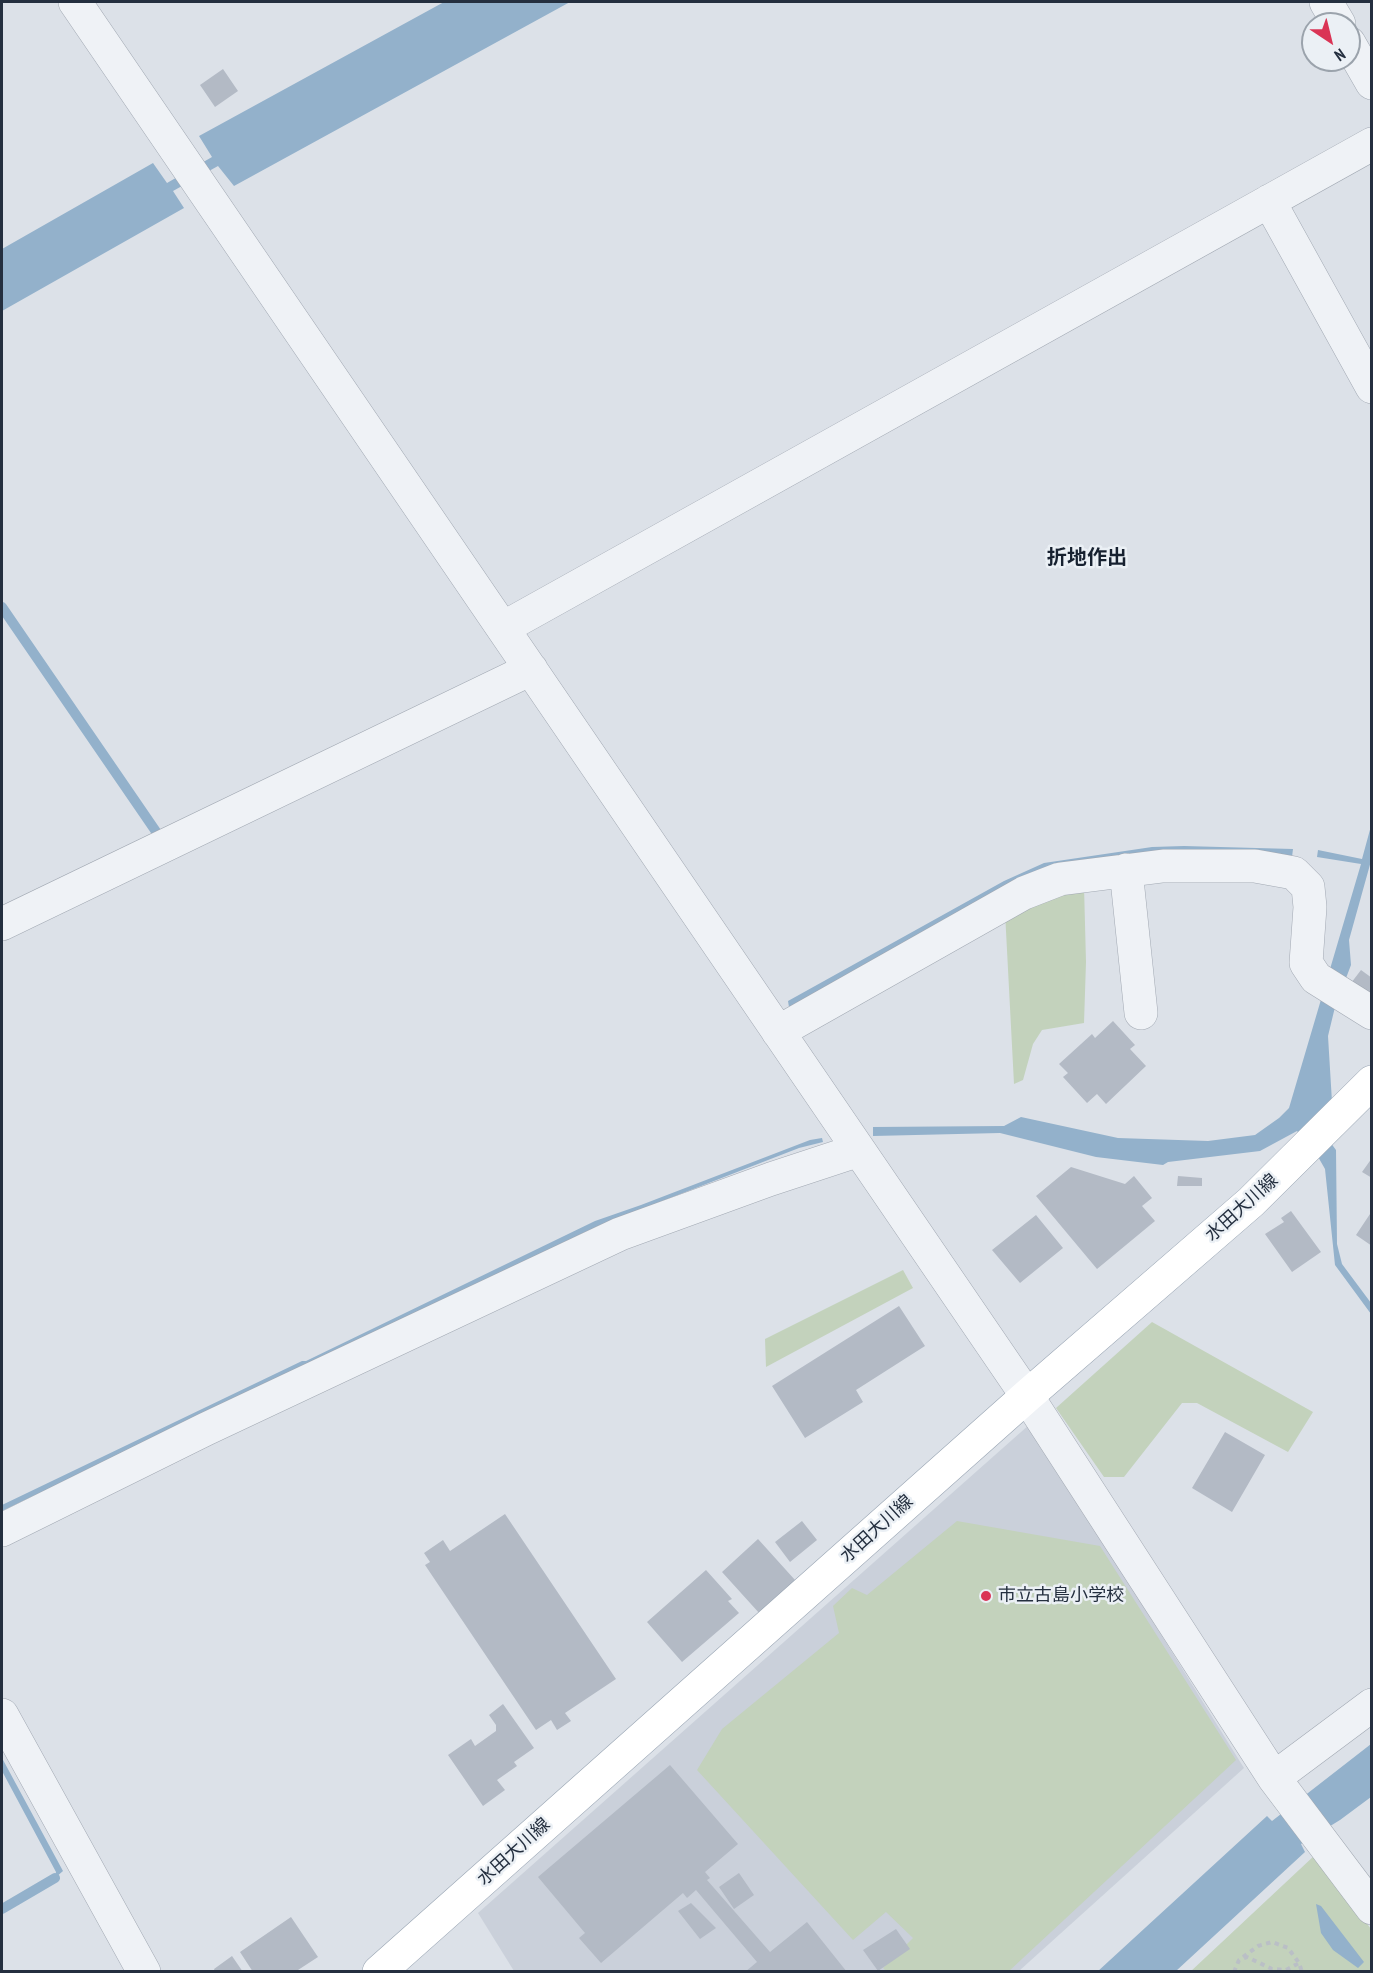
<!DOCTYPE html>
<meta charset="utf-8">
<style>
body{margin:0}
#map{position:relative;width:1373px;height:1973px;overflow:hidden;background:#dce1e8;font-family:"PT Sans Narrow",sans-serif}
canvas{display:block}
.frame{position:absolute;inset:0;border:3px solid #242f3f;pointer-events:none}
.north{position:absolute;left:1301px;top:12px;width:60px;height:60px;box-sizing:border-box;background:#ebf0f5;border:2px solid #9ba3ac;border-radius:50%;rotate:145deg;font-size:16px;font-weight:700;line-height:24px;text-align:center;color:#242f3f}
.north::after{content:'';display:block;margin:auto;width:21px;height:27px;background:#da3455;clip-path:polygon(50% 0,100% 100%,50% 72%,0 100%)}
</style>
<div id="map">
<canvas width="1373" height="1973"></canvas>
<div class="frame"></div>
<div class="north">N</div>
</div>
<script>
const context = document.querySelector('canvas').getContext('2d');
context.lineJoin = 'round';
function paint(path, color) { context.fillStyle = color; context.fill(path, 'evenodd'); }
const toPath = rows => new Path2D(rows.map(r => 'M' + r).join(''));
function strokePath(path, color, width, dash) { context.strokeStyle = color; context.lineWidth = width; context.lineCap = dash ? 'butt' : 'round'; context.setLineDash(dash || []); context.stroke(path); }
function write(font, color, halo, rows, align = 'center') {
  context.font = font + ' "PT Sans Narrow","Noto Sans JP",sans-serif'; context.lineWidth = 5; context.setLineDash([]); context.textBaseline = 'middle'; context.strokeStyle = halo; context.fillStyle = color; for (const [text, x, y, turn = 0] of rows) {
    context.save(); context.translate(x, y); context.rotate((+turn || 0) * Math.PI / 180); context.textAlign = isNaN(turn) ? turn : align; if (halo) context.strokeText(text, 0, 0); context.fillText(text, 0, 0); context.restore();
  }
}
paint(toPath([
 [1030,1424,1244,1768,1019,1971,514,1971,478,1913]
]), '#cad0da');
paint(toPath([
 [1084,886,1086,962,1084,1023,1042,1030,1033,1044,1023,1080,1014,1084,1005,912],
 [903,1270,913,1288,766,1367,765,1339],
 [1152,1322,1313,1412,1288,1452,1197,1403,1182,1403,1124,1477,1104,1477,1056,1408],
 [957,1521,1100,1546,1236,1760,1008,1972,886,1971,883,1968,913,1938,886,1912,853,1940,697,1770,722,1729,839,1633,833,1606,852,1588,867,1595],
 [1315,1855,1371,1929,1371,1971,1190,1972]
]), '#c3d2bc');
paint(toPath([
 [444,2,570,2,234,186,218,166,173,191,184,208,2,311,2,249,153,163,167,183,212,157,199,136],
 [1371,826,1371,861,1349,940,1351,965,1335,1007,1328,1036,1332,1102,1313,1119,1336,1150,1337,1244,1342,1264,1371,1303,1371,1314,1335,1265,1325,1169,1313,1148,1297,1131,1260,1151,1168,1162,1163,1165,1096,1157,1000,1133,873,1136,873,1127,1004,1126,1021,1117,1118,1138,1208,1141,1255,1135,1279,1118,1289,1108,1361,864,1317,857,1318,850,1362,859],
 [1184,846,1293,849,1292,857,1179,850,928,931,789,1007,788,1001,1004,881,1044,863,1152,847],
 [822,1138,823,1142,799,1148,598,1226,2,1511,2,1505,302,1361,306,1361,595,1221,641,1205,810,1140],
 [1371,1744,1371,1797,1340,1820,1301,1844,1305,1852,1176,1971,1097,1972,1267,1816,1272,1821],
 [2,1758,63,1871,55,1878,56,1872,2,1771],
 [1316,1904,1321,1906,1364,1962,1358,1968,1333,1950,1321,1933]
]), '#93b1cb');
strokePath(toPath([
 [2,607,157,833],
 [2,1909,55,1878]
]), '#93b1cb', 10);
paint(toPath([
 [223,69,238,91,215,107,200,85],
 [1361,970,1372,978,1372,1004,1348,987],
 [1113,1021,1135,1045,1130,1049,1146,1066,1106,1104,1097,1094,1087,1103,1063,1077,1068,1073,1059,1064,1092,1034,1095,1038],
 [1372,1158,1372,1178,1362,1172],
 [1071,1167,1125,1184,1134,1176,1152,1198,1142,1206,1155,1221,1097,1269,1036,1196],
 [1178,1176,1202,1178,1202,1186,1177,1186],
 [1291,1211,1321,1252,1292,1272,1265,1234,1284,1222,1281,1218],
 [1372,1211,1372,1246,1356,1235],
 [1036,1215,1063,1248,1020,1283,992,1250],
 [899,1306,925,1346,856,1390,863,1402,805,1438,772,1386],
 [1225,1432,1265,1455,1232,1512,1192,1488],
 [505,1514,616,1679,565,1713,571,1721,557,1730,551,1720,536,1730,425,1565,430,1562,424,1553,443,1540,450,1551],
 [802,1521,817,1540,790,1562,775,1542],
 [758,1539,795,1580,760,1614,722,1572],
 [706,1570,732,1599,728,1601,739,1613,682,1662,647,1622],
 [503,1704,534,1748,514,1762,517,1766,497,1780,505,1790,483,1806,448,1755,471,1739,475,1746,496,1731,496,1725,489,1715],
 [670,1765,738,1844,705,1872,710,1878,707,1880,770,1952,807,1922,847,1972,745,1972,757,1962,696,1890,687,1898,683,1893,601,1963,579,1938,585,1933,538,1877],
 [739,1873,754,1895,734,1909,719,1887],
 [691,1903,716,1928,700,1939,678,1911],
 [291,1917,318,1957,298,1970,299,1972,253,1972,240,1952],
 [896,1929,910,1949,878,1971,863,1950],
 [232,1956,243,1972,215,1972,214,1969]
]), '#b3bac5');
const minor = toPath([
 [75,2,1027,1396,1274,1778,1372,1908],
 [1326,2,1339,24],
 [1349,43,1372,83],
 [1269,201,1372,387],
 [503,628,1372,144],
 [1126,870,1141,1013],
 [2,924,531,669],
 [778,1032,1024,893,1060,879,1163,866,1255,866,1294,873,1308,887,1310,907,1306,963,1316,978,1372,1013],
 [2,1530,206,1429,620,1234,771,1179,859,1150],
 [2,1715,144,1972],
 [1274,1778,1372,1705]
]);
const major = toPath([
 [379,1972,1027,1396,1251,1202,1372,1082]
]);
strokePath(minor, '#a1a8b2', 34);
strokePath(major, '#9aa6b4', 34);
strokePath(toPath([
 [1244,1958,1247,1957,1272,1969,1286,1970,1299,1963],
 [1234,1972,1239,1960,1258,1946,1272,1942,1288,1948,1299,1963,1302,1972]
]), '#babfc6', 4, [4.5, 4.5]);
strokePath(minor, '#eff2f6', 33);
strokePath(major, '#fff', 33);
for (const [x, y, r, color] of [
 [986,1596,6,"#da3455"]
]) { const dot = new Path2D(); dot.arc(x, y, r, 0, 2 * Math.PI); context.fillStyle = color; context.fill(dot); strokePath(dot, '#ebf0f5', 2); }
write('18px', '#242f3f', '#ebf0f5', [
 ["水田大川線",1242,1208,-42],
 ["水田大川線",877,1529,-42],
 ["水田大川線",514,1852,-42]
]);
write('18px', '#242f3f', '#ebf0f5', [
 ["市立古島小学校",998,1596]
], 'left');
write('bold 20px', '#172130', '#ebf0f5', [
 ["折地作出",1087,558]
]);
</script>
